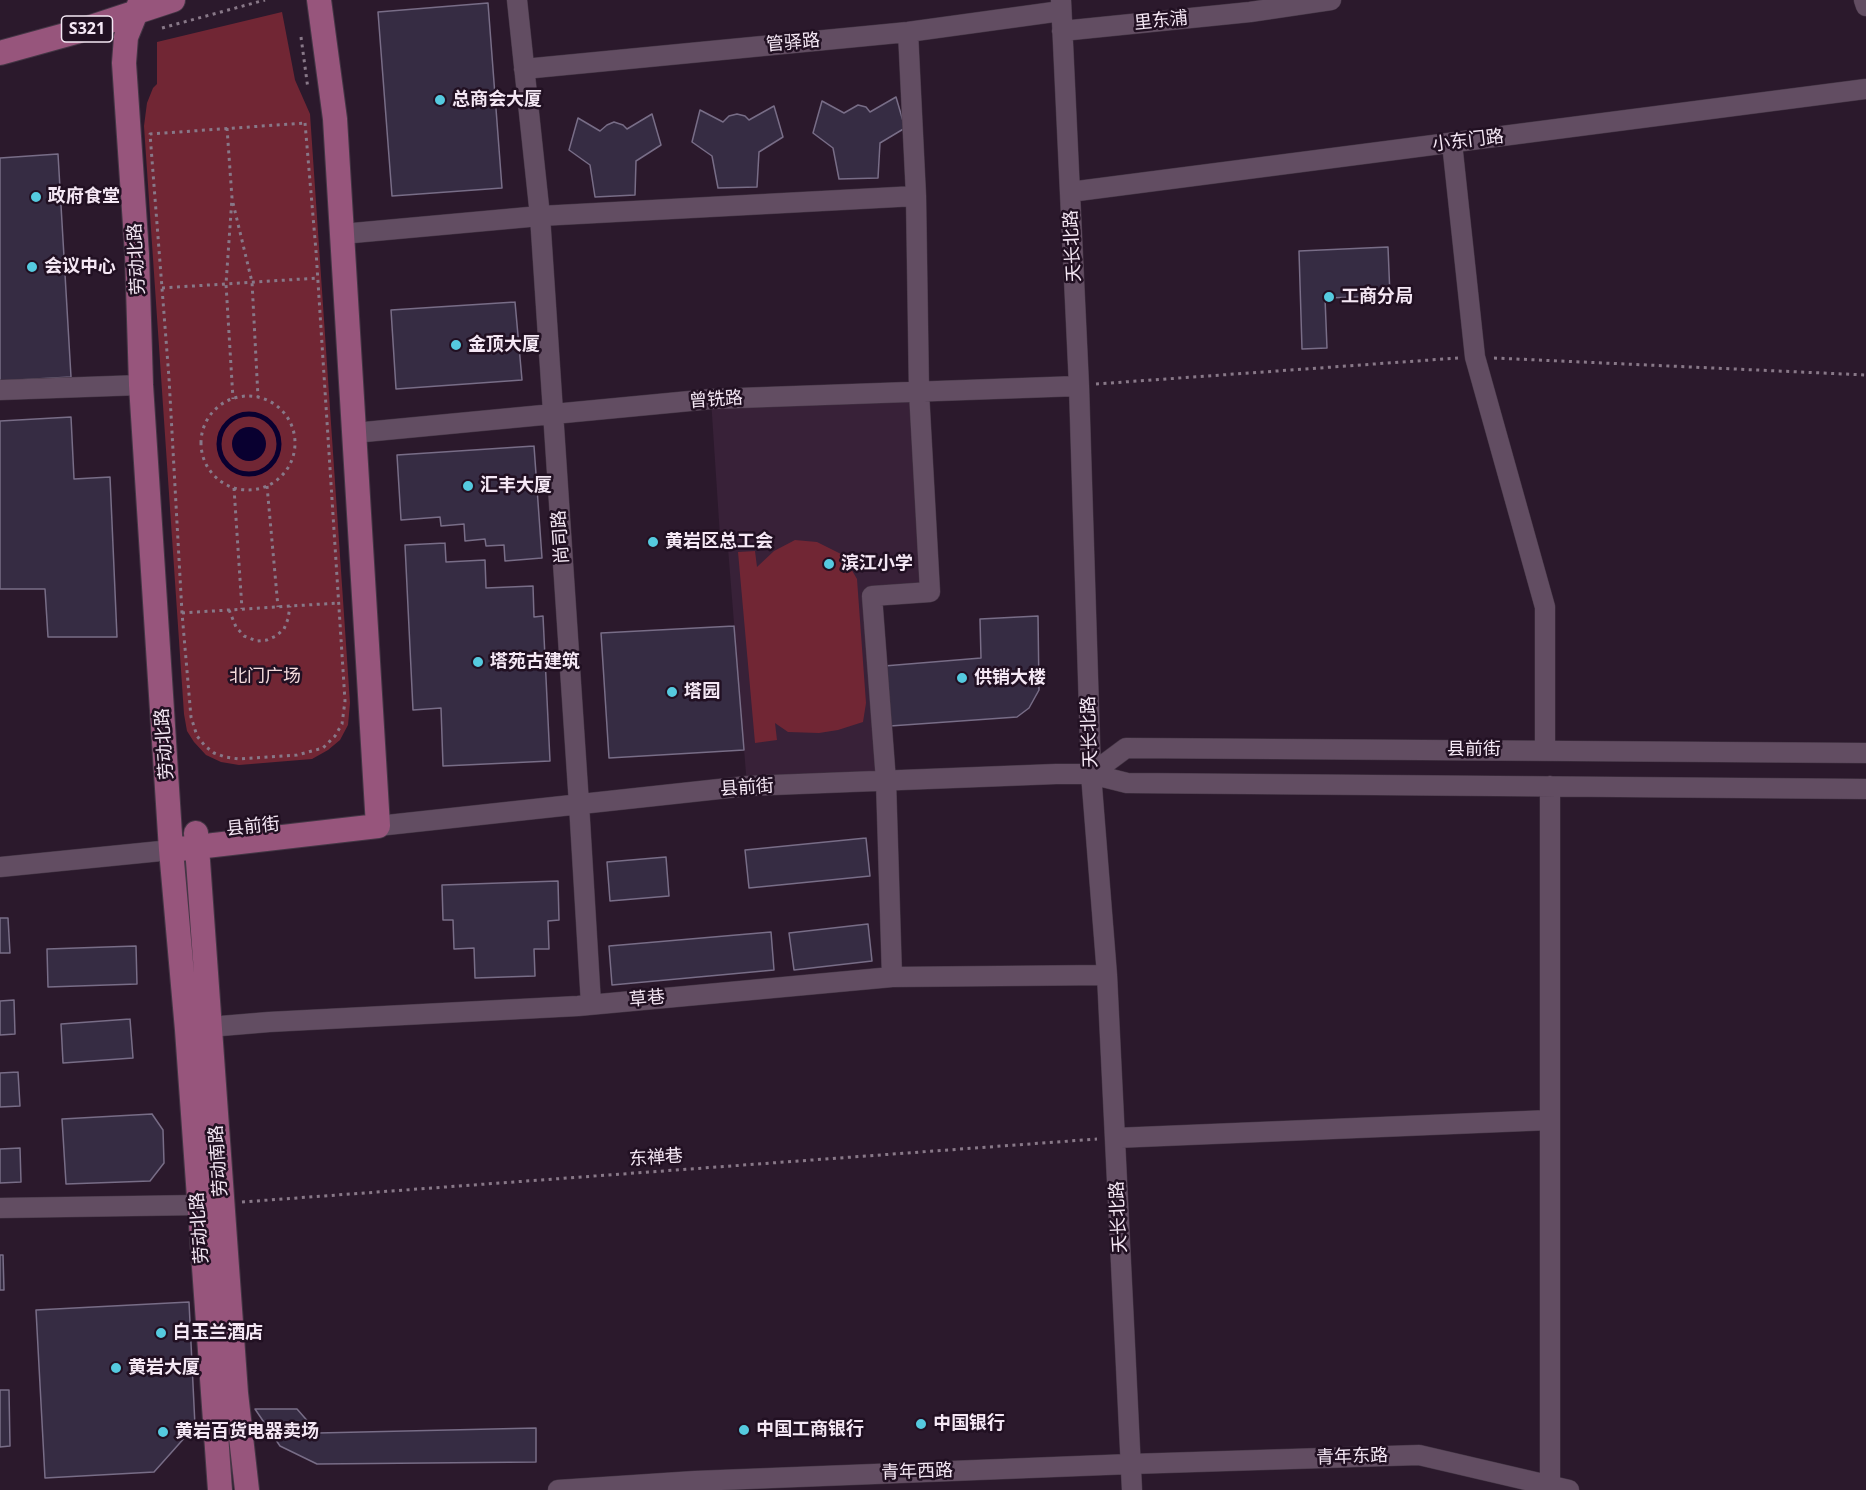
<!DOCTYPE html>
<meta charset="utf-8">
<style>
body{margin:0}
canvas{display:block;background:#2b192c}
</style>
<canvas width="1866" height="1490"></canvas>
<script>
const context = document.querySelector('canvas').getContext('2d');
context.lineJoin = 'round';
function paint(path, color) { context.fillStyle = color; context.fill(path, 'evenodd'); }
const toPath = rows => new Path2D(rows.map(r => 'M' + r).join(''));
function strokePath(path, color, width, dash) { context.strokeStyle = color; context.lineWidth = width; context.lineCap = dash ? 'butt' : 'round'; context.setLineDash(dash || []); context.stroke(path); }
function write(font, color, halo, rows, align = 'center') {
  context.font = font + ' "Open Sans","Noto Sans SC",sans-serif'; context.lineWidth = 5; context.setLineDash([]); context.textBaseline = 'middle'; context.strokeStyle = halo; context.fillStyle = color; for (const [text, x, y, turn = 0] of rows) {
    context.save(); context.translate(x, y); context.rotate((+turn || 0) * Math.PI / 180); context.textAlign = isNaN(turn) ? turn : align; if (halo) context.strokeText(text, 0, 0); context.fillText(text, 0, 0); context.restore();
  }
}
paint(toPath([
 [919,392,930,592,872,596,886,781,747,786,727,535,720,536,711,399]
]), '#382138');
paint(toPath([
 [282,12,295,80,310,114,350,703,348,725,340,740,328,750,312,759,239,765,221,762,206,755,194,742,187,731,184,714,144,126,147,103,153,88,157,84,157,42],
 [795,540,817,542,843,555,857,579,866,703,863,722,838,730,819,733,788,732,775,723,777,740,755,743,738,552,755,551,757,567,774,551]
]), '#712634');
paint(toPath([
 '232 444a17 17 0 1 1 34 0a17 17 0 1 1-34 0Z'
]), '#090030');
strokePath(toPath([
 '219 444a30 30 0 1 1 60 0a30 30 0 1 1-60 0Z'
]), '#090030', 5);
const building = toPath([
 [488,3,502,188,392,196,378,12,488,3],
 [896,97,905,128,880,143,878,178,839,179,833,148,813,133,822,101,844,113,858,105,866,107,870,112,896,97],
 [774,106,783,137,759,152,757,187,718,188,712,156,692,142,700,110,723,122,729,116,737,114,745,116,749,120,774,106],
 [652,114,661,145,636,161,635,195,595,197,590,165,569,150,578,118,600,131,607,125,614,122,623,125,627,129,652,114],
 [58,154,71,377,0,381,0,158,58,154],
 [1388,247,1390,296,1325,298,1327,348,1302,349,1299,251,1388,247],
 [515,302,522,380,396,389,391,310,515,302],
 [71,417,74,479,110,477,117,637,48,637,45,589,0,589,0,421,71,417],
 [534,446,542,558,505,561,504,545,486,546,485,539,465,541,464,524,441,526,440,517,401,520,397,455,534,446],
 [445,543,446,562,485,560,486,588,533,586,534,617,543,616,550,761,443,766,441,708,413,710,405,545,445,543],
 [1038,616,1039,690,1029,708,1017,717,890,726,884,666,981,658,980,619,1038,616],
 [734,626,744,750,609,758,601,633,734,626],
 [866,838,870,876,749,888,745,850,866,838],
 [666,857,669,896,610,901,607,862,666,857],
 [558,881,559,920,548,921,549,949,534,949,535,976,475,978,474,948,454,949,453,920,443,920,442,885,558,881],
 [0,918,8,918,10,953,0,953,0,918],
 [868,924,872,961,794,970,789,933,868,924],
 [771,932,774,970,612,985,609,946,771,932],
 [136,946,137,984,48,987,47,949,136,946],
 [14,1000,15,1034,0,1035,0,1001,14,1000],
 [130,1019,133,1058,63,1063,61,1024,130,1019],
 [18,1072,20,1106,0,1107,0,1073,18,1072],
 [152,1114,163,1130,164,1163,150,1181,66,1184,62,1119,152,1114],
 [20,1148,21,1182,0,1183,0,1149,20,1148],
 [0,1255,3,1255,4,1290,0,1290,0,1255],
 [189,1302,195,1426,154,1472,45,1478,36,1310,189,1302],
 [0,1390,9,1390,10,1446,0,1447,0,1390],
 [255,1409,297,1409,318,1433,536,1428,536,1462,317,1464,280,1446,255,1409]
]);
paint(building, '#362c43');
strokePath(building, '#786d87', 1.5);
const minor = toPath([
 [517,0,540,216,579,804,591,1004],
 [1061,0,1079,386,1091,774,1107,975,1132,1490],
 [1864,0,1866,6],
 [1062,31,1250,12,1331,0],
 [524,69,908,32,1061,11],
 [1452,143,1475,357,1545,607,1545,750],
 [1070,192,1866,89],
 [342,234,540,216,916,196],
 [0,390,141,385],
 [354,433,711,399,1079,386],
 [1091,774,1126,748,1866,753],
 [1550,786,1550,1485],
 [378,826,747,786,1056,774,1091,774,1127,783,1866,789],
 [0,867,171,850],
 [892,977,886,781,872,596,930,592,919,392,916,196,908,32],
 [197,1028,269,1022,578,1006,892,977,1107,975],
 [1115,1138,1550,1120],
 [0,1208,199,1205],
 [558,1490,695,1481,1131,1464,1419,1455,1569,1490]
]);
const major = toPath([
 [141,0,126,37,124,63,137,254,141,385,171,850,187,1030,220,1490],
 [0,53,76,32,173,0],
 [196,833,236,1393,247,1490],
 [171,850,378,826,335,119,319,0]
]);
strokePath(minor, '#443645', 21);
strokePath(major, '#443645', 26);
strokePath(toPath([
 [162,28,265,0],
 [301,37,308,89],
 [305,123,316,251,345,701,342,724,335,736,323,748,297,755,239,759,225,757,214,753,205,746,197,736,191,717,182,613,169,378,150,134,305,123],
 [227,128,232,198,226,284,233,399],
 [233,203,252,282,258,397],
 [162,288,318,278],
 [1494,358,1866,375],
 [1096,384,1458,358],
 '201 443a47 47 0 1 1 94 0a47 47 0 1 1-94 0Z',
 [267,486,278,607],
 [234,488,242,609],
 [229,610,236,627,244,636,257,641,267,640,276,636,284,629,288,619,290,606],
 [182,613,338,603],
 [242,1202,1097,1139]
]), '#887888', 3, [3, 4.5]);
strokePath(minor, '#624d62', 20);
strokePath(major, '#97557c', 24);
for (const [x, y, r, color] of [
 [440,100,6,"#55cadf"],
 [36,197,6,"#55cadf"],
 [32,267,6,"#55cadf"],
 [1329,297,6,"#55cadf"],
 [456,345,6,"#55cadf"],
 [468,486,6,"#55cadf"],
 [653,542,6,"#55cadf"],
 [829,564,6,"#55cadf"],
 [478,662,6,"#55cadf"],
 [962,678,6,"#55cadf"],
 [672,692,6,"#55cadf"],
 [161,1333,6,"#55cadf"],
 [116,1368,6,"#55cadf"],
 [921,1424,6,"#55cadf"],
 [744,1430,6,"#55cadf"],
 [163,1432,6,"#55cadf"]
]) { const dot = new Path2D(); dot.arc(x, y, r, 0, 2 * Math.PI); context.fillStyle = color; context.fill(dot); strokePath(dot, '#211022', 2); }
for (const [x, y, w] of [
 [87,29,51]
]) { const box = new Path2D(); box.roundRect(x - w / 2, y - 13, w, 26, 4.5); context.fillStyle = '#211022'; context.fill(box); strokePath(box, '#f4e7f4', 1.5); }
write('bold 16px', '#f4e7f4', null, [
 ["S321",87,29]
]);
write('18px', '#f4e7f4', '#211022', [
 ["里东浦",1161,21,-6],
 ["管驿路",793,43,-5],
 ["小东门路",1468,141,-7],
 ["天长北路",1073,246,-93],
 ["劳动北路",137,259,-93],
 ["曾铣路",716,400,-4],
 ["尚司路",561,537,-94],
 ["天长北路",1090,732,-92],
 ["劳动北路",165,744,-94],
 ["县前街",1474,750],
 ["县前街",747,788,-4],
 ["县前街",253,827,-6],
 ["草巷",647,999,-5],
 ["东禅巷",656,1158,-4],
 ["劳动南路",219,1161,-94],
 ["天长北路",1119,1217,-93],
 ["劳动北路",200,1228,-94],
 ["青年东路",1352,1457,-2],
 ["青年西路",917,1472,-2]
]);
write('bold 18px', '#f4e7f4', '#211022', [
 ["总商会大厦",452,100],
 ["政府食堂",48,197],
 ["会议中心",44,267],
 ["工商分局",1341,297],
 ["金顶大厦",468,345],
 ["汇丰大厦",480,486],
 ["黄岩区总工会",665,542],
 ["滨江小学",841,564],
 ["塔苑古建筑",490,662],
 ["供销大楼",974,678],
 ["塔园",684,692],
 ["白玉兰酒店",173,1333],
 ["黄岩大厦",128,1368],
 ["中国银行",933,1424],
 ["中国工商银行",756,1430],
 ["黄岩百货电器卖场",175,1432]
], 'left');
write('18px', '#f4dadc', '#211022', [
 ["北门广场",265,677]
]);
</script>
